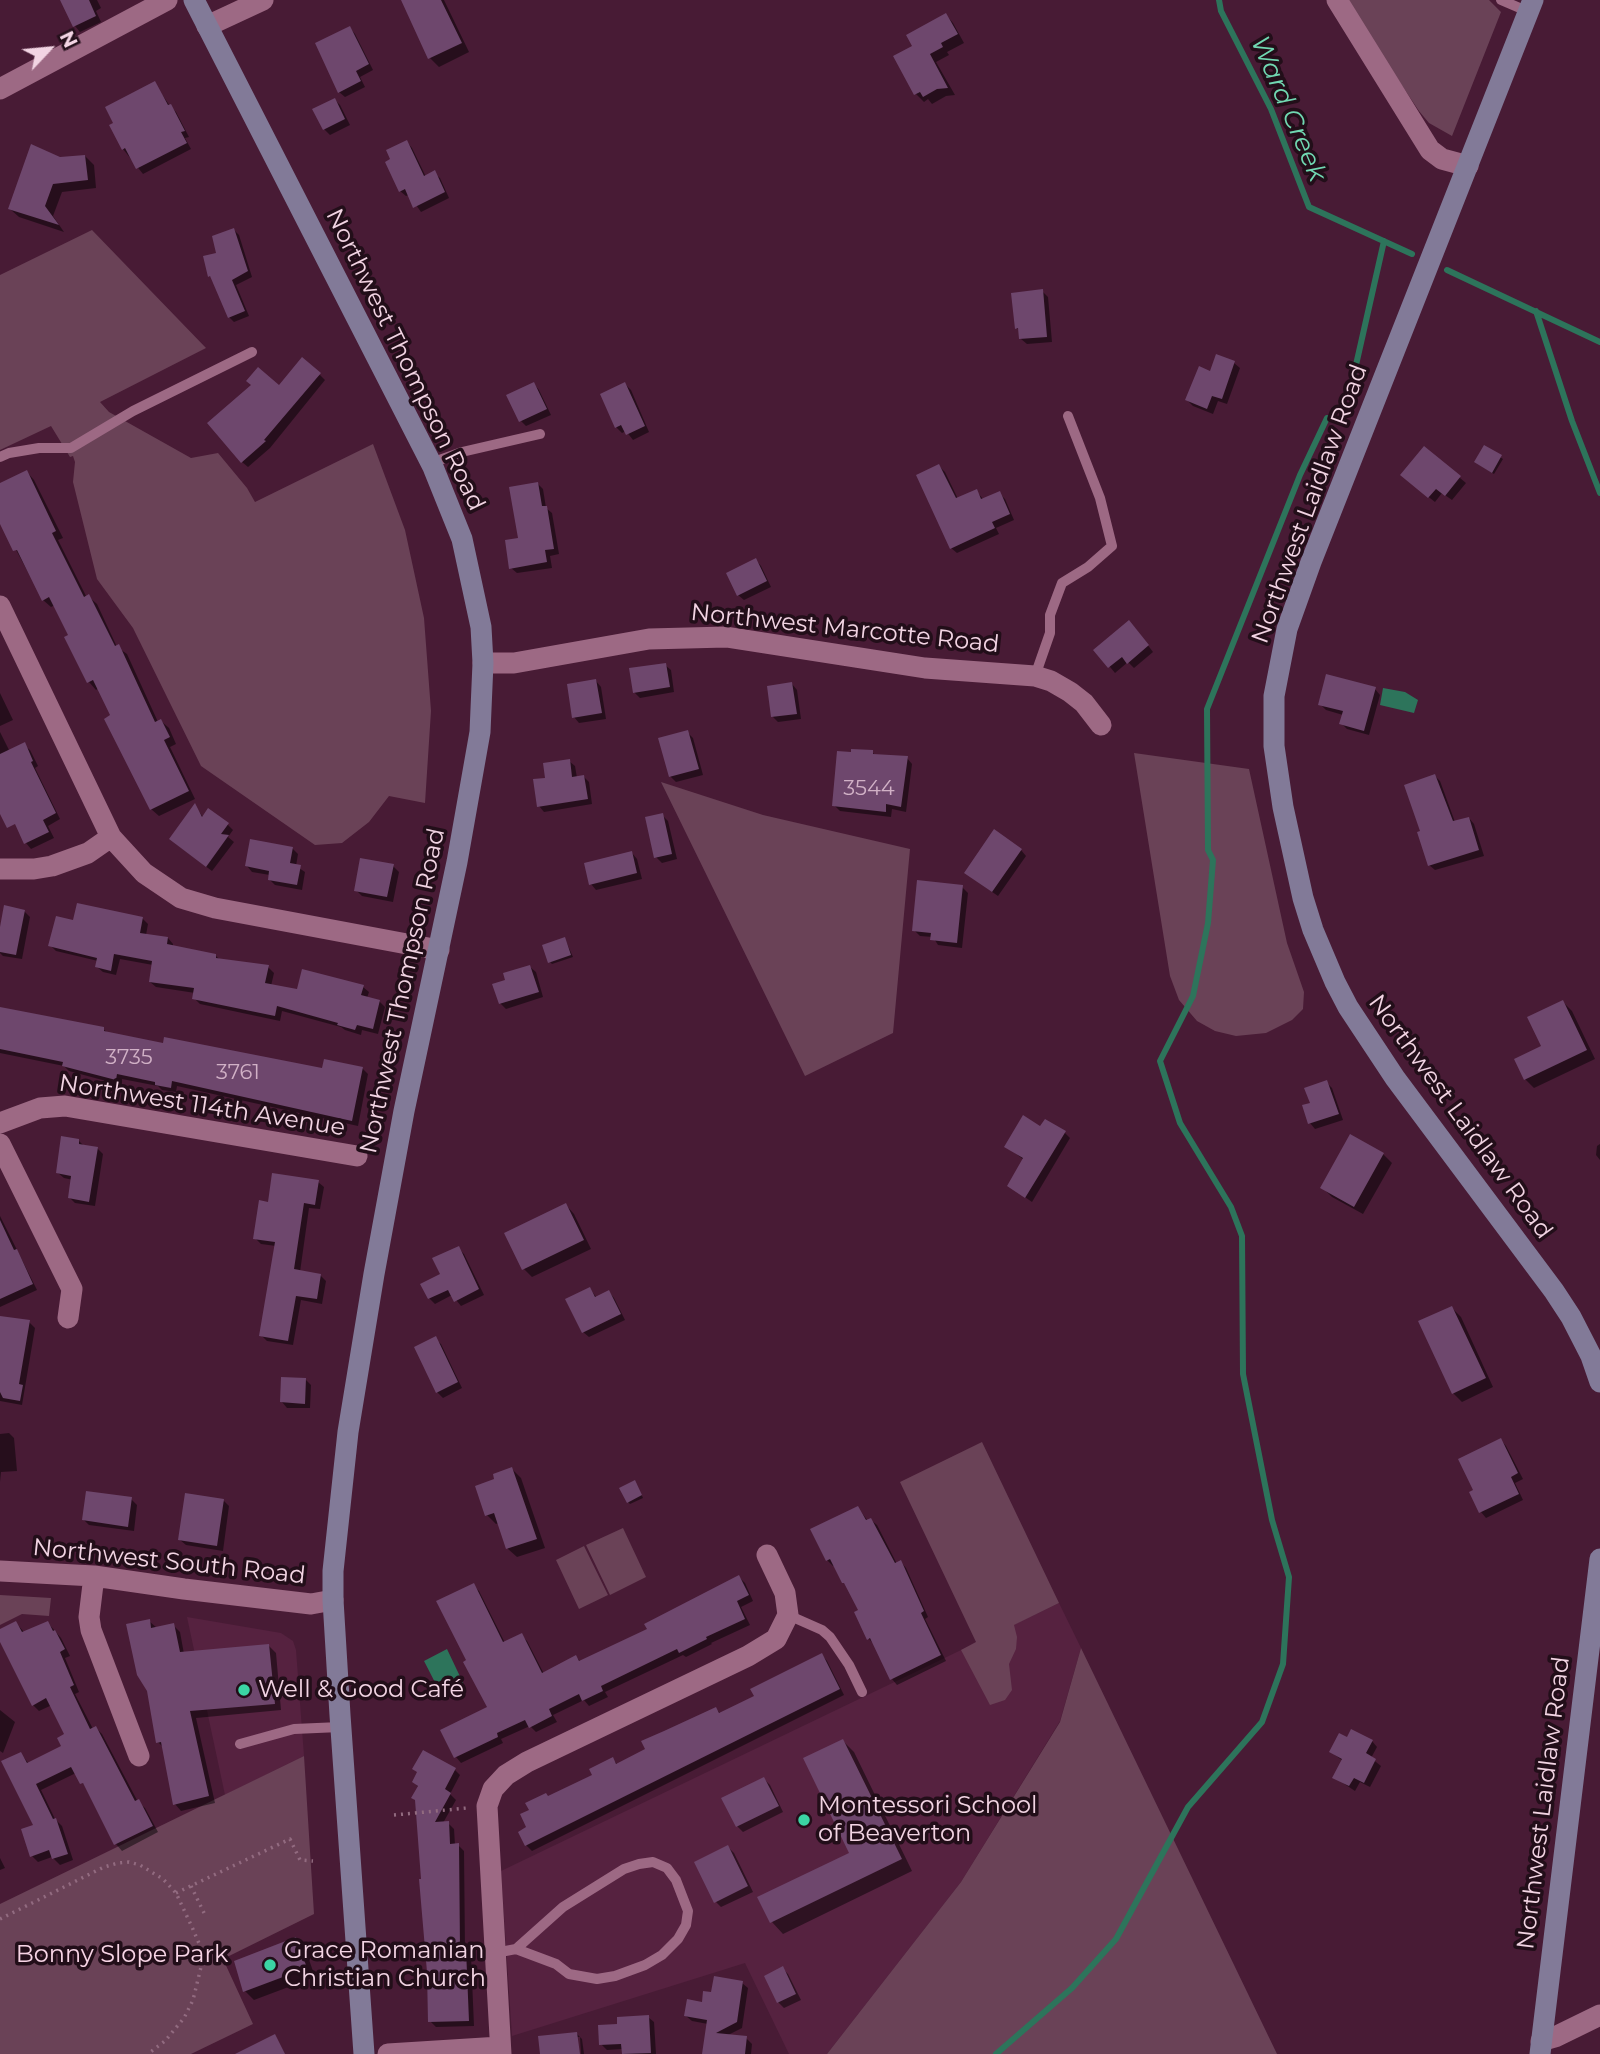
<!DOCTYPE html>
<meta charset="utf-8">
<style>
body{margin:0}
#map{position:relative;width:1600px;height:2054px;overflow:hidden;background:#481b35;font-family:Montserrat,sans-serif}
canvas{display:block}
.north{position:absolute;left:14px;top:14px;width:70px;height:70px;-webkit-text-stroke:5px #220e19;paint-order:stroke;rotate:64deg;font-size:19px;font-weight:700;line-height:28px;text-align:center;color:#f2d4e3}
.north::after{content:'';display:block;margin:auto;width:24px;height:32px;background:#f2d4e3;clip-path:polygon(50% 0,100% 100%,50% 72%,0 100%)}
</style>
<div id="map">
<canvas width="1600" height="2054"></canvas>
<div class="north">N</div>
</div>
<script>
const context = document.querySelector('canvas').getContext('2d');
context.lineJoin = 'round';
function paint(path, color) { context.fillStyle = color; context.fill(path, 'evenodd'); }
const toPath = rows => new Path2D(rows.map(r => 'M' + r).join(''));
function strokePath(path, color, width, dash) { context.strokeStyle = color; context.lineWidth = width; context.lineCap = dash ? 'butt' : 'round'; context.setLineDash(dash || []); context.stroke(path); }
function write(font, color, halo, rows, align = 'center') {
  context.font = font + ' Montserrat,sans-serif'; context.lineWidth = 7; context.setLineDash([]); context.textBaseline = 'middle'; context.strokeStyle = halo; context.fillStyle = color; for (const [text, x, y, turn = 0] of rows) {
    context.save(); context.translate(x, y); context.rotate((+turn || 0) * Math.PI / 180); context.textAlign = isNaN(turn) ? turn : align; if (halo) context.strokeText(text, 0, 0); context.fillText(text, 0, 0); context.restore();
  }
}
paint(toPath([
 [1059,1603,1081,1648,1060,1721,961,1882,827,2054,789,2054,745,1963,512,2036,501,1871],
 [187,1617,281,1633,293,1641,296,1650,304,1756,225,1795]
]), '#562240');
paint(toPath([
 [1345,0,1489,0,1501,12,1452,136,1429,123,1419,111],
 [92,230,206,348,100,402,109,412,191,458,218,453,247,488,255,502,373,444,405,530,424,618,431,711,425,803,389,796,369,822,342,843,315,845,201,766,133,628,97,579,73,482,75,462,73,456,70,457,51,426,0,450,0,275],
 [1134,753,1249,769,1287,943,1304,992,1303,1009,1292,1020,1266,1033,1236,1036,1215,1031,1197,1021,1179,1000,1170,976],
 [661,782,763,815,910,849,893,1033,805,1076],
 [982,1442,1059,1603,1014,1625,1017,1637,1016,1649,1009,1664,1012,1690,1005,1700,990,1705,961,1650,976,1642,900,1482],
 [623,1528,646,1577,610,1595,586,1545],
 [584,1546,608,1595,579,1609,556,1560],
 [0,1595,51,1598,49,1616,22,1614,0,1625],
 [1081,1648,1277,2054,827,2054,961,1882,1060,1722],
 [304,1756,314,1914,223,1959,253,2024,191,2054,0,2054,0,1904]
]), '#6a4257');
paint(toPath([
 [1383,688,1405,692,1418,700,1414,713,1380,705],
 [447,1649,465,1687,443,1698,424,1661]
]), '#2d745b');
paint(toPath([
 [62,0,97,0,101,8,96,11,101,22,80,32,75,26],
 [403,0,444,0,469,52,439,67,430,58],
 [946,15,953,23,964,43,947,52,949,55,936,62,955,95,946,96,932,104,928,99,924,102,916,94,914,46],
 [350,28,355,34,373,70,360,77,365,87,345,97,339,92],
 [154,83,170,106,176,112,189,137,185,138,191,149,143,174,123,149],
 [335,100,340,105,350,125,330,135,324,129],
 [407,142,412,148,426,177,434,173,440,178,449,198,421,212,409,195,406,196,400,191],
 [85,156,94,165,96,188,62,192,53,216,64,232,19,217,10,209,60,159],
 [234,230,239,235,252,277,236,285,249,316,234,322,229,317,214,280,210,276,218,255],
 [1042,291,1048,297,1052,342,1027,344,1021,339,1020,331,1017,328],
 [1234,363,1240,368,1227,404,1218,401,1213,414,1193,406,1187,400],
 [320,375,325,380,270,448,248,467,242,462,279,387],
 [534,384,539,390,551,415,526,426,521,421],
 [625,384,631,390,649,432,633,440,626,431,622,433,616,427,602,395],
 [1485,447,1503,459,1494,474,1478,464],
 [1424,448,1466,483,1452,500,1442,493,1435,502,1408,481],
 [939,466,945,472,958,499,976,491,984,500,999,493,1005,499,1014,520,996,528,999,534,957,553,951,548],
 [27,472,34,480,63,538,58,540,87,598,89,597,97,604,117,647,127,654,158,722,161,721,169,728,176,744,170,747,195,799,159,816,151,809,99,688,96,690,89,682,66,638,70,636,55,605,51,607,43,600,0,520,0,485],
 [538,484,543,489,546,508,552,513,559,554,550,556,552,568,517,573,511,568],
 [756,560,761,566,771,587,744,600,738,595],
 [1135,628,1153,652,1134,668,1128,662,1115,673,1096,650],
 [665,665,671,670,674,692,640,698,634,692],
 [596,681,601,687,606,719,579,723,574,717],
 [792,684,797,690,801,719,778,722,773,717],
 [1375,689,1380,695,1369,735,1347,729,1341,723,1343,715,1326,710,1320,704],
 [0,693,13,720,0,726],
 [0,732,10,752,24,745,30,750,38,766,35,768,60,819,48,826,54,838,31,849,26,843,0,792],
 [687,732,693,738,703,775,676,782,670,776],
 [872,752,876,756,907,758,912,764,906,812,892,809,891,817,840,811,834,805],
 [569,761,575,766,577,778,584,777,589,782,592,804,544,812,539,806,547,779],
 [1435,776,1440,781,1455,822,1469,818,1474,824,1484,856,1435,870,1429,865,1423,832],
 [195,806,203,817,228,825,233,830,228,837,234,842,212,871,176,844],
 [662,815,668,821,677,859,662,863,656,857],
 [292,848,298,854,296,866,305,872,302,890,275,885,269,879,270,875,252,872,247,866],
 [1021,850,1026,856,998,896,972,878],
 [632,853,637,859,642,879,596,890,591,884],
 [393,866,399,872,393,902,362,896,356,890],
 [962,887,968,893,962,948,938,945,933,937,920,936,914,930],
 [24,911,30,917,22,959,3,956,0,953,0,936],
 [142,918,148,924,146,935,168,938,173,944,173,947,216,956,220,960,268,967,274,973,271,986,298,991,363,987,369,992,367,998,379,1001,385,1007,378,1034,362,1030,361,1035,345,1030,341,1027,282,1011,280,1021,200,1004,194,998,195,993,156,987,150,982,153,965,120,959,116,975,103,972,97,967,98,961,56,951,50,945,74,922],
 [565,939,573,957,552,964,550,962],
 [530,967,536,972,543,997,506,1009,500,1003,508,981],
 [1563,1002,1572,1011,1595,1059,1534,1088,1525,1079],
 [0,1019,103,1029,108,1033,165,1045,324,1070,362,1068,368,1074,358,1126,177,1086,176,1092,162,1090,158,1086,122,1079,121,1085,69,1071,64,1066,0,1053],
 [1326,1082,1332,1088,1343,1120,1315,1129,1310,1123,1312,1104],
 [1041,1128,1065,1133,1070,1138,1032,1202,1009,1186,1024,1160,1006,1146],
 [79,1141,84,1146,97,1148,103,1154,95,1206,75,1203,70,1198,73,1180,64,1178,58,1173],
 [1600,1144,1600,1160,1596,1155,1597,1146],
 [1383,1154,1392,1163,1363,1214,1332,1197,1323,1188],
 [318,1182,324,1187,320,1209,309,1208,300,1272,320,1275,326,1281,322,1304,301,1300,293,1345,267,1341,261,1335,276,1246,261,1244,255,1238,270,1204],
 [566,1205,574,1214,591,1249,532,1277,523,1268],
 [0,1216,37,1290,0,1307],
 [458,1248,464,1254,484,1295,461,1306,452,1295,435,1304,429,1298],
 [590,1289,597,1298,609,1292,614,1298,625,1320,589,1337,583,1332],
 [1452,1308,1461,1317,1493,1387,1462,1402,1453,1393],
 [0,1318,29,1322,35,1328,22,1405,0,1401],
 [435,1339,441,1344,462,1388,443,1398,437,1392],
 [305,1379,311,1385,310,1408,287,1408,282,1402],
 [9,1433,14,1438,17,1471,1,1472,0,1482,0,1434],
 [1501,1440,1506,1446,1523,1479,1515,1483,1523,1500,1486,1518,1481,1512,1471,1493,1475,1491],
 [512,1469,521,1478,545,1548,517,1557,508,1549,499,1523,496,1524,487,1515,497,1480],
 [637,1485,643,1498,630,1504,628,1502],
 [131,1499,137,1505,134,1531,89,1525,84,1520],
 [224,1501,229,1506,223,1551,186,1545,180,1540],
 [858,1508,868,1521,871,1520,877,1525,897,1564,901,1562,906,1568,928,1617,925,1619,946,1661,897,1685,892,1679,874,1644,869,1639,860,1611,835,1565,833,1566,827,1560,812,1530],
 [739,1577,745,1583,753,1601,741,1607,750,1625,711,1643,712,1644,686,1657,683,1655,605,1692,608,1697,589,1706,584,1700,553,1715,557,1722,536,1732,530,1726,501,1739,503,1743,461,1763,456,1757,442,1730,489,1707,468,1661,473,1585,479,1591,505,1643,521,1635,527,1641,544,1674,576,1657,581,1662,649,1630],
 [149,1621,157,1628,173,1625,180,1632,184,1654,269,1646,276,1653,281,1710,196,1718,215,1803,181,1811,175,1804,164,1748,158,1742],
 [16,1623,24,1632,48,1623,61,1638,70,1656,65,1658,79,1692,75,1694,93,1729,96,1728,102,1734,138,1802,145,1808,158,1832,122,1851,116,1844,88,1790,76,1773,41,1790,55,1819,62,1826,73,1860,60,1865,52,1857,38,1862,32,1856,35,1827,21,1754,29,1764,64,1747,66,1735,52,1705,39,1711,33,1705,0,1638,0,1631],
 [822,1655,827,1661,844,1695,532,1851,526,1845,529,1828,549,1798,594,1775,612,1759,618,1765,716,1709,721,1714,756,1697],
 [0,1710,15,1722,3,1753,0,1751],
 [1348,1739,1372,1741,1377,1747,1371,1758,1381,1766,1370,1787,1360,1782,1355,1791,1334,1777,1343,1761,1331,1752],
 [843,1741,854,1752,912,1871,783,1934,772,1922,760,1898,851,1854],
 [455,1770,460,1775,450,1794,456,1800,443,1823,448,1823,454,1829,455,1845,458,1845,464,1851,465,1950,471,1956,474,2026,436,2027,430,2021,419,1788,414,1782],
 [764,1779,770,1785,783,1812,743,1832,737,1826],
 [728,1847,734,1853,753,1892,721,1907,716,1902],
 [0,1858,5,1868,0,1870],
 [296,1939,305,1948,315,1977,254,2000,245,1991],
 [783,1969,788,1974,801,2000,784,2008,778,2002],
 [742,1983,748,1988,742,2028,726,2036,746,2038,752,2044,751,2054,704,2054,708,2024,692,2021,686,2016,713,1994],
 [648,2017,654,2022,656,2054,624,2054,623,2049,607,2050,601,2044,619,2026],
 [577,2034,582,2039,584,2054,581,2054,580,2037,576,2037,578,2054,542,2054]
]), '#0007');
strokePath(toPath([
 [1219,0,1221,11,1271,109,1309,207,1412,254],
 [1447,270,1600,342],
 [1536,311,1572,421,1600,493],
 [1347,392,1351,387,1384,241],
 [996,2054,1072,1988,1116,1939,1188,1807,1262,1722,1283,1664,1289,1577,1272,1520,1243,1374,1242,1236,1231,1207,1180,1123,1160,1061,1193,996,1208,923,1213,860,1208,850,1207,709,1300,475,1327,418]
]), '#2d745b', 6);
paint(toPath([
 [60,0,89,0,96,16,73,27],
 [401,0,441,0,462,43,428,59],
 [946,13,958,34,941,43,943,47,930,54,948,88,937,89,923,97,920,92,914,95,893,56,912,46,906,35],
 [350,26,369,64,356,71,361,81,338,93,315,43],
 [155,81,168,105,171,104,185,131,181,132,187,143,136,169,125,148,122,150,109,125,113,123,105,107],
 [335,98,345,119,323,130,312,109],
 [407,140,424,176,435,170,445,192,413,208,405,189,399,192,385,162,390,159,386,150],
 [31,144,60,157,85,155,88,180,53,184,45,206,59,225,8,209],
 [234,228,248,271,232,280,245,311,228,318,210,276,208,277,203,256,216,253,212,236],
 [1043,289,1047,337,1019,339,1018,328,1015,329,1011,293],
 [1216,354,1235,361,1222,399,1212,396,1207,409,1185,400,1199,366,1210,371],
 [302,357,321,373,264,440,266,441,241,463,207,423,251,385,246,381,258,367,279,385],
 [534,382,547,409,519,422,506,395],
 [625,382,645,426,626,435,621,425,615,428,600,394],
 [1484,445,1502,455,1492,473,1474,462],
 [1424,446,1461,476,1445,496,1436,489,1428,498,1400,475],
 [939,464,956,498,977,489,981,499,1000,491,1010,514,992,522,995,528,950,549,916,475],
 [27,470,56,531,52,533,84,597,89,594,115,646,119,644,155,722,161,719,170,737,164,740,189,791,150,810,104,719,110,715,93,680,87,683,64,637,68,635,49,597,42,601,17,550,13,551,0,524,0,483],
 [538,482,542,506,547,506,554,549,545,550,547,562,509,569,505,540,518,538,509,487],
 [756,558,767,581,737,596,726,573],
 [1129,620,1149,645,1127,664,1122,657,1108,668,1093,650],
 [666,663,670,687,633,693,629,668],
 [1326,674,1376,687,1364,731,1339,724,1343,711,1318,705],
 [596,679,602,713,572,718,567,684],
 [792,682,797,714,771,717,767,686],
 [688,730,699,769,669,777,658,738],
 [25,742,33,761,31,762,56,813,43,820,49,832,24,844,15,824,7,828,0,814,0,754],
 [851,749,873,750,873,754,908,756,901,807,886,804,886,812,832,806,837,751,851,752],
 [570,759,572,777,584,775,588,799,537,807,533,779,545,778,543,763],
 [1435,774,1453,821,1469,817,1479,850,1428,866,1417,832,1420,831,1404,785],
 [195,803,202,817,208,808,229,823,221,834,229,835,206,867,169,839],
 [663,813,672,854,654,858,645,817],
 [994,829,1022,849,992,892,964,873],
 [250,839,293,847,290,863,301,865,297,885,268,880,269,871,245,866],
 [632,851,637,873,589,885,584,863],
 [360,858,394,864,387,897,354,891],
 [917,880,963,885,957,943,930,940,931,933,912,931],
 [77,903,143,917,140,933,168,937,167,944,216,954,216,958,269,965,265,983,297,989,302,969,364,985,361,995,380,1000,373,1029,357,1025,355,1030,337,1025,338,1023,277,1006,275,1016,192,999,194,988,149,982,152,961,114,954,111,971,95,967,97,958,48,946,56,916,73,920],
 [4,905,25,910,16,955,0,952,0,927],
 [565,937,571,955,548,963,542,945],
 [530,965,539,992,499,1004,492,984,505,980,503,973],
 [1563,1000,1587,1050,1524,1080,1514,1059,1541,1046,1527,1017],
 [0,1007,104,1027,104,1031,163,1043,164,1037,322,1068,324,1059,363,1067,352,1121,172,1081,171,1088,155,1085,155,1082,117,1074,116,1080,62,1066,63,1062,0,1049],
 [1327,1080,1339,1114,1308,1124,1302,1105,1310,1103,1304,1088],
 [1023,1115,1040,1126,1045,1119,1066,1131,1025,1198,1007,1186,1023,1158,1004,1147],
 [1350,1134,1384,1153,1354,1207,1320,1188],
 [61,1136,79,1139,79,1144,98,1147,89,1202,68,1198,71,1176,56,1173],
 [272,1173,319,1180,315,1205,304,1203,294,1269,321,1274,317,1299,296,1296,288,1341,259,1336,275,1242,253,1239,259,1200,268,1202],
 [566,1203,584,1240,522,1270,504,1233],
 [0,1220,14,1250,17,1249,33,1284,0,1299],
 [459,1246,479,1289,454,1302,448,1290,428,1299,420,1284,440,1274,432,1258],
 [590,1287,595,1297,609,1290,621,1314,582,1333,565,1299],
 [1452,1306,1486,1378,1452,1394,1418,1321],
 [0,1316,30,1320,19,1384,23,1385,20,1401,3,1398,0,1392],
 [436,1336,458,1382,436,1393,414,1347],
 [281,1377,306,1378,305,1404,280,1402],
 [1501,1438,1518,1473,1511,1477,1519,1494,1479,1513,1469,1492,1473,1490,1458,1459],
 [512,1467,537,1539,506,1549,494,1513,485,1516,475,1486,494,1479,493,1474],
 [635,1480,642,1495,627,1503,619,1488],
 [86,1491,132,1497,128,1527,82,1520],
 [185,1493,224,1499,217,1546,178,1540],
 [858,1506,866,1520,871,1518,895,1563,901,1560,924,1611,921,1613,941,1655,890,1680,870,1638,867,1640,854,1612,858,1610,844,1583,842,1583,830,1559,826,1561,810,1529],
 [739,1575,749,1595,737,1601,745,1619,706,1637,707,1639,679,1653,677,1649,601,1686,603,1691,582,1701,579,1694,549,1709,552,1716,529,1728,525,1720,497,1733,498,1737,454,1758,440,1730,487,1707,463,1662,466,1660,436,1601,474,1583,503,1642,522,1633,542,1673,576,1655,579,1661,647,1629,644,1624],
 [150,1619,151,1628,174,1623,180,1652,269,1644,275,1704,190,1711,209,1796,173,1805,161,1742,156,1743,147,1691,137,1675,126,1624],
 [16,1621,22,1632,48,1621,53,1631,55,1630,65,1649,60,1652,74,1685,70,1687,90,1729,96,1726,135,1801,139,1799,153,1826,114,1845,83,1783,80,1784,71,1767,36,1784,53,1819,56,1818,68,1854,52,1859,49,1850,30,1857,21,1829,33,1825,1,1761,21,1752,27,1763,61,1746,57,1738,64,1734,46,1698,32,1706,0,1642,0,1629],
 [822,1653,840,1689,525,1846,518,1832,526,1827,520,1814,529,1810,525,1803,546,1793,548,1796,592,1775,589,1769,613,1757,616,1764,645,1749,641,1741,664,1731,716,1707,719,1713,754,1696,750,1689],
 [1351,1729,1373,1740,1366,1753,1376,1759,1364,1783,1354,1778,1349,1786,1332,1778,1342,1759,1329,1752,1339,1733,1347,1737],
 [843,1739,902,1859,770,1923,757,1897,849,1853,803,1758],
 [423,1750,456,1768,445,1789,451,1793,435,1822,449,1821,450,1844,459,1843,460,1949,466,1949,469,2021,428,2022,427,1972,419,1879,421,1879,415,1800,411,1798,418,1786,412,1782,417,1772,412,1769],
 [764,1777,779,1806,736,1827,721,1798],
 [728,1845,748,1886,714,1903,694,1862],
 [296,1937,307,1968,243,1992,234,1961],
 [783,1966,796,1994,777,2003,764,1976],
 [714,1976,743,1981,737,2022,716,2033,747,2036,745,2054,702,2054,707,2020,684,2016,687,1999,702,2002,703,1991,711,1992],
 [649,2015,651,2053,622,2054,621,2044,599,2045,598,2025,617,2024,617,2017],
 [577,2032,580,2054,540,2054,538,2036],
 [275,2034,285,2054,235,2054]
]), '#6e476d');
strokePath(toPath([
 [394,1815,467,1808],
 [191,1886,206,1917],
 [176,1893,290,1839,300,1860,313,1861],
 [0,1919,104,1867,118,1863,129,1862,140,1865,163,1879,176,1893,192,1927,201,1948,202,1963,193,2000,184,2018,165,2041,148,2054]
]), '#926b80', 3.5, [2, 5]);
strokePath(toPath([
 [1501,0,1529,12],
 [0,457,9,453,39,448,71,448,133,411,252,352],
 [431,463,462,452,540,434],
 [1035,676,1050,633,1050,615,1062,583,1088,567,1112,546,1100,498,1068,416],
 [788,1615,822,1630,830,1637,849,1665,862,1692],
 [240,1744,294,1729,340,1727],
 [495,1953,516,1949,556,1964,569,1974,597,1979,615,1976,645,1965,662,1955,678,1939,686,1925,688,1911,676,1880,667,1868,653,1862,639,1864,624,1869,563,1907,516,1949]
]), '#9d6984', 10);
strokePath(toPath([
 [1337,0,1430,150,1442,159,1468,166],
 [207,26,263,0],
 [0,89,167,0],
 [0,606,111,837,144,873,181,898,215,908,439,950],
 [483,663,514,663,649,639,726,637,925,668,1035,676,1051,681,1070,692,1084,703,1101,725],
 [0,869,34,869,52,866,88,853,111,837],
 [0,1123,40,1108,65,1106,357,1156],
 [0,1144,72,1289,68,1318],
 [0,1571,94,1576,184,1589,311,1604,333,1600],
 [94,1576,89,1617,91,1630,139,1756],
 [1541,2041,1555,2037,1600,2015],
 [388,2054,500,2047],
 [501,2054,487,1806,493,1789,506,1775,527,1762,748,1656,776,1639,788,1615,785,1593,767,1555]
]), '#9d6984', 21);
strokePath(toPath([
 [194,0,433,467,462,539,481,627,483,663,480,732,457,862,404,1111,374,1274,348,1432,333,1571,333,1600,340,1715,364,2054],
 [1533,0,1311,562,1287,629,1274,696,1274,746,1283,807,1303,898,1313,930,1335,982,1348,1007,1395,1078,1554,1291,1571,1317,1591,1356,1600,1382],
 [1540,2054,1600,1559]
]), '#827a98', 21);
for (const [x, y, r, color] of [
 [244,1690,7,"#3bd4a4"],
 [804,1820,7,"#3bd4a4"],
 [270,1965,7,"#3bd4a4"]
]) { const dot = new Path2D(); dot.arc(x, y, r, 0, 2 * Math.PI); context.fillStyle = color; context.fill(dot); strokePath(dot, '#220e19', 2.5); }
write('21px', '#d1b1c6', null, [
 ["3544",869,789],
 ["3735",129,1058],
 ["3761",238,1073]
]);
write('24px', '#f2d4e3', '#220e19', [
 ["Northwest Thompson Road",405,360,64],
 ["Northwest Laidlaw Road",1310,504,-70],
 ["Northwest Marcotte Road",845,629,6],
 ["Northwest Thompson Road",403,991,-78],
 ["Northwest 114th Avenue",202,1106,9],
 ["Northwest Laidlaw Road",1460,1117,54],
 ["Northwest South Road",169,1562,6],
 ["Northwest Laidlaw Road",1544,1803,-83]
]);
write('24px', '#f2d4e3', '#220e19', [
 ["Well & Good Café",258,1690],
 ["Montessori School",818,1806],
 ["of Beaverton",818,1834],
 ["Grace Romanian",284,1951],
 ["Christian Church",284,1979]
], 'left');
write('24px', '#f7d4e5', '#220e19', [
 ["Bonny Slope Park",122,1955]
]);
write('italic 26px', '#71d8b2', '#220e19', [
 ["Ward Creek",1288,109,67]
]);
</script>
